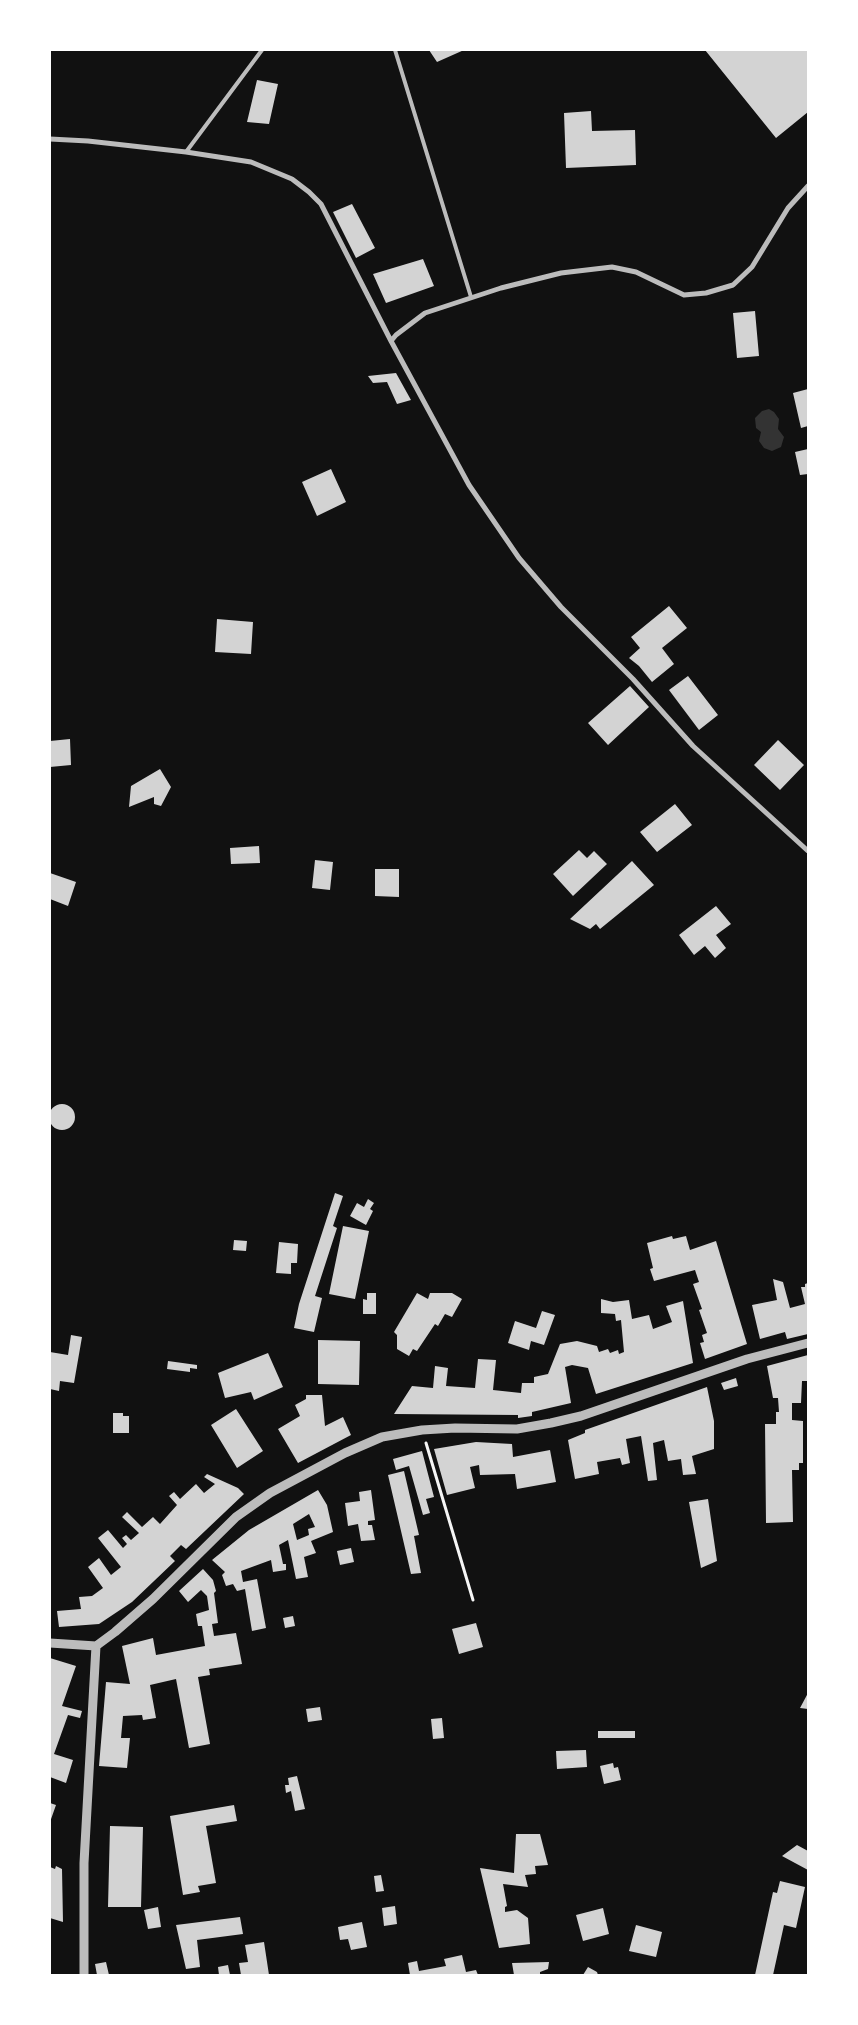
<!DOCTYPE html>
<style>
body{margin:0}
#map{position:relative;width:858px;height:2025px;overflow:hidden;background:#111;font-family:"Archivo Narrow",sans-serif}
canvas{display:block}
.frame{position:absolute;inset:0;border:51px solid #fff;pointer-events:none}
</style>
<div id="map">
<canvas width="858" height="2025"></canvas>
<div class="frame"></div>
</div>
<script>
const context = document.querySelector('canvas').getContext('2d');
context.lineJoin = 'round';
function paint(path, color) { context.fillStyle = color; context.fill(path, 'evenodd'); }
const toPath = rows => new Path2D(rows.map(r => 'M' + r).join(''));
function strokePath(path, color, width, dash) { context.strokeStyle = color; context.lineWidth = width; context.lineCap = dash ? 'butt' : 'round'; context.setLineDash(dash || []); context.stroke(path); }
paint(toPath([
 [769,409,774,412,779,419,778,429,784,437,781,447,772,451,764,448,759,441,761,432,756,428,755,418,762,411]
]), '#333');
paint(toPath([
 [429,50,464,50,437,62],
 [705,50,808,50,808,112,776,138],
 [257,80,278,84,269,124,247,122],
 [591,111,592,131,635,130,636,165,566,168,564,113],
 [352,204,375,248,356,258,333,212],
 [423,259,434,286,386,303,373,274],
 [755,311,759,356,737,358,733,313],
 [396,373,411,400,397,404,387,382,373,383,368,376],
 [808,389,808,426,801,428,793,393],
 [808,449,808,474,800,475,795,452],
 [331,469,346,502,317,516,302,482],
 [669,606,687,628,662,648,674,664,652,682,639,666,629,658,640,648,631,637],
 [217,619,253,622,251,654,215,652],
 [688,676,718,715,699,730,669,690],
 [630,686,649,707,608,745,588,723],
 [70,739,71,765,50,767,50,741],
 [778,740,804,765,780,790,754,765],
 [160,769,171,787,161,806,154,804,154,797,129,807,131,786],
 [675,804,692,825,657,852,640,832],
 [259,846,260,863,231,864,230,848],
 [579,850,587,858,594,851,607,864,573,896,553,874],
 [315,860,333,862,330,890,312,888],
 [632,861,654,885,600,929,596,924,590,929,570,919],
 [375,869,399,869,399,897,375,896],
 [50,873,76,882,68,906,50,899],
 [716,906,731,924,716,935,726,948,715,958,705,946,694,955,679,935],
 '49 1117a13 13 0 1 1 26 0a13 13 0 1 1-26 0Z',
 [335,1193,343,1196,333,1226,337,1228,315,1296,322,1298,314,1332,294,1328,299,1304],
 [368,1199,374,1203,370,1209,373,1211,366,1225,350,1216,357,1203,364,1207],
 [343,1226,369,1231,355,1299,329,1294],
 [672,1236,673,1239,686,1236,690,1250,716,1241,747,1344,705,1359,700,1343,704,1342,702,1335,707,1333,699,1310,702,1309,693,1284,699,1282,695,1270,654,1281,650,1269,653,1268,647,1243],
 [234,1240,247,1241,246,1251,233,1250],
 [279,1242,298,1244,297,1263,291,1263,291,1274,276,1273],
 [773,1279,783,1282,790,1308,805,1304,801,1287,805,1287,805,1284,808,1283,808,1334,787,1339,785,1332,760,1339,752,1305,777,1300],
 [367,1293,376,1293,376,1314,363,1314,363,1299,367,1300],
 [417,1293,428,1299,430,1293,452,1293,462,1299,452,1317,445,1314,438,1326,435,1324,417,1351,413,1349,409,1356,397,1349,397,1335,394,1332],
 [601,1299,613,1302,629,1300,632,1319,649,1315,653,1329,672,1322,666,1306,683,1301,693,1363,596,1394,588,1368,572,1365,565,1367,571,1403,532,1412,532,1416,518,1418,518,1415,394,1414,412,1386,433,1388,435,1366,448,1368,446,1386,475,1388,478,1359,496,1360,493,1390,521,1393,522,1383,534,1383,534,1377,548,1374,560,1344,577,1341,597,1346,599,1352,608,1349,610,1353,618,1350,619,1354,624,1352,621,1320,616,1321,615,1314,601,1313],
 [542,1311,555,1315,544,1345,531,1341,529,1350,508,1343,515,1321,536,1328],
 [71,1335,82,1337,74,1383,60,1381,59,1391,50,1389,50,1352,68,1355],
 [318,1340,360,1341,359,1385,318,1384],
 [268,1353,283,1387,254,1400,251,1392,225,1398,218,1373],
 [808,1355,808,1381,802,1381,801,1403,792,1403,792,1420,803,1421,803,1463,799,1463,799,1470,792,1470,793,1522,766,1523,765,1424,776,1424,776,1412,779,1412,778,1398,773,1398,767,1366],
 [168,1361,197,1365,197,1369,190,1368,190,1372,167,1369],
 [736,1378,738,1386,724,1390,721,1383],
 [707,1387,714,1421,714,1449,692,1456,696,1474,683,1475,681,1459,668,1461,664,1440,653,1443,657,1480,648,1481,641,1436,626,1439,630,1463,622,1465,620,1458,597,1462,599,1474,575,1479,568,1440,585,1433,585,1430],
 [306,1395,322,1395,325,1426,343,1417,351,1435,298,1463,278,1429,300,1416,295,1405,306,1399],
 [236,1409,263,1451,237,1468,211,1425],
 [113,1413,123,1413,123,1416,129,1416,129,1433,113,1433],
 [476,1442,512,1444,513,1457,550,1450,556,1482,517,1489,515,1474,480,1475,479,1465,470,1467,475,1488,447,1495,434,1449],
 [422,1451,434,1497,426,1499,430,1513,423,1515,409,1466,396,1470,393,1459],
 [404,1471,419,1535,414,1536,421,1573,411,1574,388,1475],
 [207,1474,238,1488,244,1494,186,1549,181,1545,170,1556,175,1561,132,1602,99,1624,59,1627,57,1611,81,1609,79,1597,92,1596,103,1588,88,1567,99,1558,111,1575,121,1567,98,1538,108,1530,123,1548,127,1544,122,1538,126,1535,131,1540,139,1533,122,1517,127,1512,142,1527,153,1517,160,1524,177,1505,169,1496,174,1492,180,1499,196,1484,204,1493,215,1484,204,1477],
 [318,1490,327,1505,333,1532,311,1541,316,1553,304,1557,308,1577,296,1579,288,1540,279,1545,283,1564,286,1564,286,1570,273,1572,271,1560,241,1571,243,1582,257,1579,266,1628,252,1631,245,1589,237,1591,233,1584,226,1586,222,1575,225,1572,212,1560,249,1530],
 [309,1514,315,1527,308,1529,309,1535,297,1540,293,1524],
 [371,1490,375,1520,368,1521,368,1525,372,1525,375,1540,361,1541,358,1524,348,1526,345,1503,360,1501,359,1492],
 [708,1499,717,1561,701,1568,689,1502],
 [351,1548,354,1562,340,1565,337,1551],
 [203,1569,213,1580,216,1591,214,1593,218,1623,212,1624,214,1636,236,1633,242,1664,209,1669,210,1675,198,1677,210,1744,189,1748,176,1679,150,1685,156,1718,143,1720,142,1715,123,1716,121,1738,130,1738,127,1768,99,1766,106,1682,130,1684,122,1646,153,1638,156,1655,205,1646,202,1626,198,1626,196,1614,209,1610,207,1596,201,1590,188,1602,179,1591],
 [293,1616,295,1626,285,1628,283,1618],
 [476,1623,483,1647,459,1654,452,1629],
 [50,1658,76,1666,62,1706,82,1711,80,1718,68,1715,54,1754,73,1760,66,1783,50,1777],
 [808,1693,808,1709,800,1708],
 [320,1707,322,1720,308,1722,306,1709],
 [442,1718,444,1738,433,1739,431,1719],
 [598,1731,635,1731,635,1738,598,1738],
 [586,1750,587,1767,557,1769,556,1751],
 [613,1763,614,1768,618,1767,621,1780,604,1784,600,1766],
 [297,1776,305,1809,295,1811,291,1791,286,1793,285,1785,289,1785,288,1778],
 [50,1803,56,1805,50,1822],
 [234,1805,237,1821,206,1826,216,1883,198,1886,200,1892,183,1895,170,1816],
 [110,1826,143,1827,141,1907,108,1907],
 [516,1834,540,1834,548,1865,535,1866,536,1874,525,1875,528,1887,503,1884,507,1906,505,1907,505,1912,517,1910,528,1918,530,1944,499,1948,480,1868,514,1873],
 [797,1845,808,1851,808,1870,782,1856],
 [56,1866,62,1869,63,1922,50,1918,50,1867,55,1869],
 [381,1875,384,1891,376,1892,374,1876],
 [780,1881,805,1887,796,1928,784,1925,773,1975,755,1975,773,1892,777,1893],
 [395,1906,397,1924,384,1926,382,1908],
 [158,1907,161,1927,148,1929,144,1910],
 [603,1908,609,1934,583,1941,576,1915],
 [240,1917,243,1934,197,1940,200,1967,186,1969,176,1925],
 [362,1922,367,1947,351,1950,348,1939,340,1940,338,1927],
 [636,1925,662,1932,656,1957,629,1951],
 [264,1942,269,1975,241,1975,239,1963,248,1962,245,1945],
 [462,1955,466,1972,476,1970,478,1975,410,1975,408,1963,417,1961,419,1971,446,1966,444,1959],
 [106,1962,109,1975,97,1975,95,1964],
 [549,1962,548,1969,540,1972,540,1975,514,1975,512,1963],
 [228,1965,230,1975,219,1975,218,1967],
 [588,1967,597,1972,598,1975,583,1975]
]), '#d3d3d3');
strokePath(toPath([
 [426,1443,473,1600]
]), '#f5f5f5', 3);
strokePath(toPath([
 [395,50,471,297],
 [186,152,262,50]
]), '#bcbcbc', 4);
strokePath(toPath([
 [50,139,88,141,186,152,251,162,292,179,309,192,321,204,391,341,469,485,519,558,561,607,633,679,693,746,808,851],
 [391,341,396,335,425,313,501,288,561,273,612,267,636,272,684,295,706,293,733,285,752,267,788,208,808,186]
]), '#bcbcbc', 5);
strokePath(toPath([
 [50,1643,96,1646,115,1632,153,1599,236,1517,270,1493,345,1453,382,1437,422,1430,455,1428,517,1429,551,1423,581,1416,747,1359,808,1343],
 [84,1975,84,1863,96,1646]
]), '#bcbcbc', 9);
</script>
